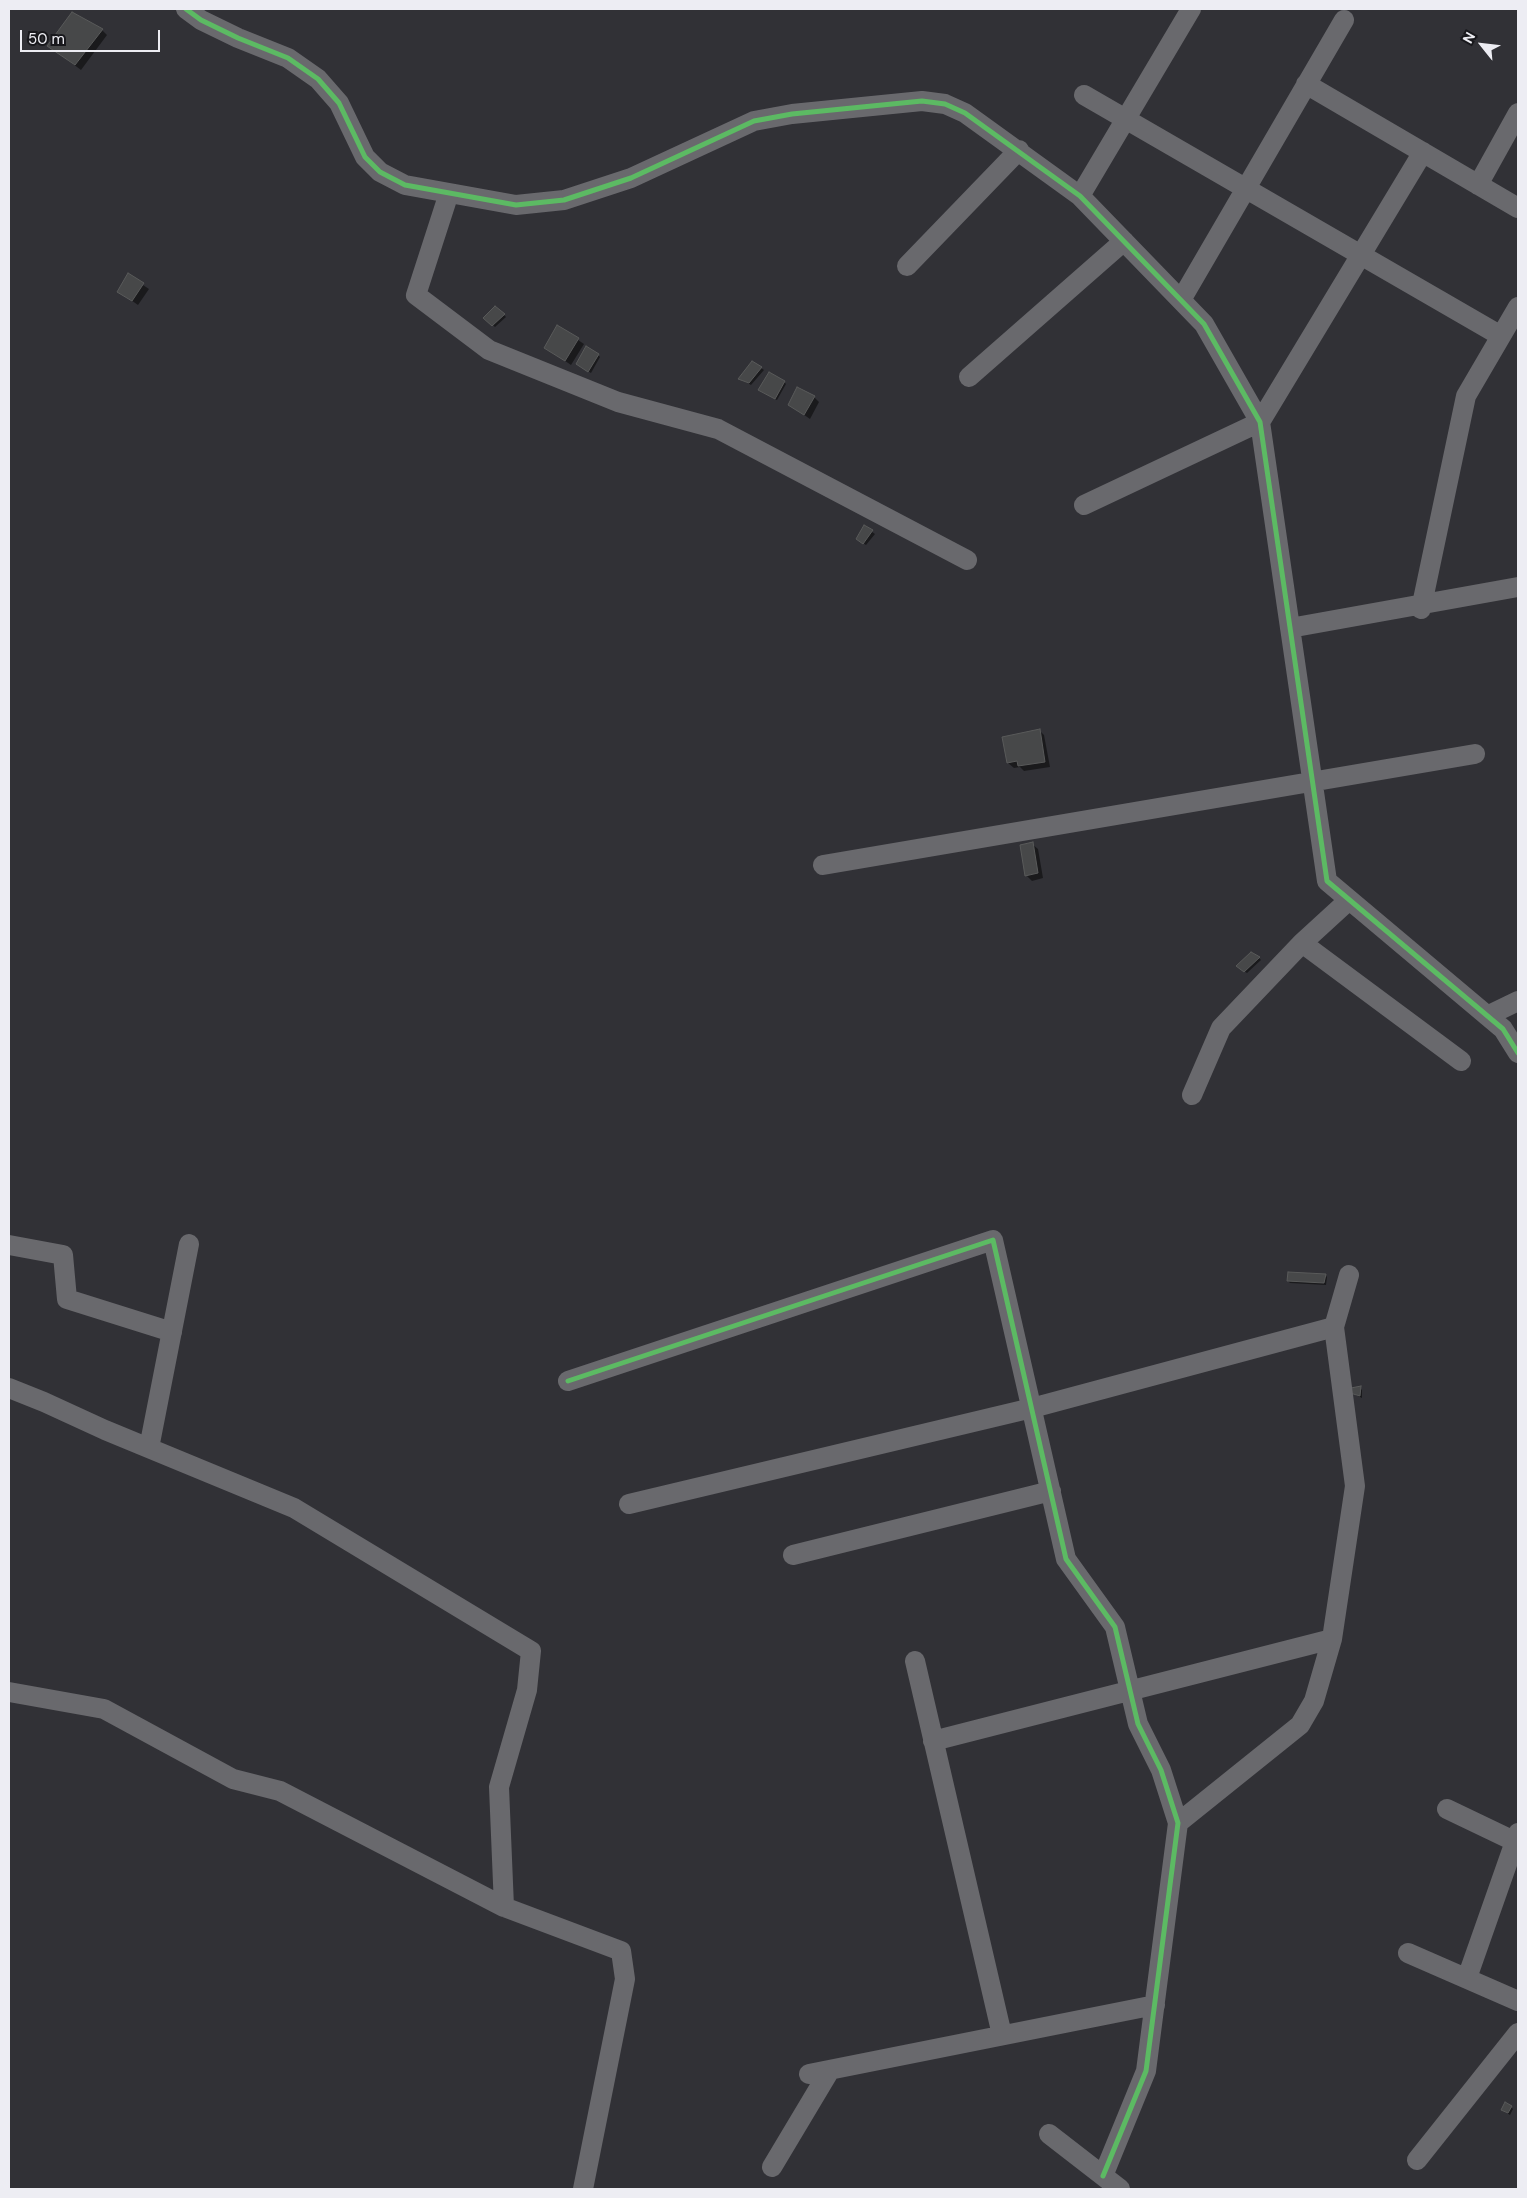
<!DOCTYPE html>
<style>
body{margin:0}
#map{position:relative;width:1527px;height:2198px;overflow:hidden;background:#313136;font-family:"DM Sans",sans-serif}
canvas{display:block}
.frame{position:absolute;inset:0;border:10px solid #ededf3;pointer-events:none}
.north{position:absolute;left:1457px;top:20px;width:50px;height:50px;-webkit-text-stroke:4px #18181c;paint-order:stroke;rotate:299deg;font-size:14px;font-weight:700;line-height:20px;text-align:center;color:#ededf3}
.north::after{content:'';display:block;margin:auto;width:18px;height:22px;background:#ededf3;clip-path:polygon(50% 0,100% 100%,50% 72%,0 100%)}
.scale{position:absolute;left:20px;top:30px;width:140px;height:22px;box-sizing:border-box;border:2px solid #ededf3;border-top:0;padding-left:6px;font-size:15px;line-height:18px;white-space:nowrap;color:#ededf3;-webkit-text-stroke:4px #18181c;paint-order:stroke}
</style>
<div id="map">
<canvas width="1527" height="2198"></canvas>
<div class="frame"></div>
<div class="north">N</div>
<div class="scale">50 m</div>
</div>
<script>
const context = document.querySelector('canvas').getContext('2d');
context.lineJoin = 'round';
function paint(path, color) { context.fillStyle = color; context.fill(path, 'evenodd'); }
const toPath = rows => new Path2D(rows.map(r => 'M' + r).join(''));
function strokePath(path, color, width, dash) { context.strokeStyle = color; context.lineWidth = width; context.lineCap = dash ? 'butt' : 'round'; context.setLineDash(dash || []); context.stroke(path); }
paint(toPath([
 [102,30,107,35,81,70,49,46],
 [128,275,149,289,138,305,118,291],
 [504,315,506,317,495,327,485,318],
 [557,326,584,344,571,365,545,347],
 [598,355,600,357,591,373,580,366],
 [752,362,764,370,751,385,740,378],
 [784,382,786,384,777,400,759,390],
 [814,397,819,402,810,419,790,405],
 [865,527,875,534,866,545,860,541],
 [1039,730,1044,735,1050,767,1024,771,1020,767,1014,768,1008,763,1004,738],
 [1032,844,1038,849,1043,878,1032,881,1026,875],
 [1259,958,1261,960,1247,973,1240,968],
 [1325,1275,1327,1277,1326,1285,1290,1283,1288,1281],
 [1360,1388,1362,1390,1362,1398,1352,1393],
 [1511,2107,1513,2109,1510,2115,1503,2110]
]), '#0007');
const building = toPath([
 [72,12,103,29,75,65,47,46,72,12],
 [128,273,144,283,132,301,117,292,128,273],
 [495,306,505,314,492,326,483,318,495,306],
 [557,325,579,338,565,361,544,348,557,325],
 [586,346,599,354,588,372,576,364,586,346],
 [752,361,762,367,749,383,738,379,752,361],
 [769,372,785,381,775,399,758,390,769,372],
 [797,387,815,396,804,415,788,405,797,387],
 [864,525,873,530,863,544,856,539,864,525],
 [1040,729,1045,762,1018,766,1017,761,1007,763,1002,737,1040,729],
 [1033,842,1038,873,1025,876,1020,845,1033,842],
 [1251,952,1260,957,1244,972,1236,966,1251,952],
 [1288,1272,1326,1274,1324,1283,1287,1281,1288,1272],
 [1361,1386,1360,1396,1350,1393,1351,1388,1361,1386],
 [1505,2102,1512,2106,1508,2113,1501,2110,1505,2102]
]);
paint(building, '#474849');
strokePath(building, '#595a5a', 1);
strokePath(toPath([
 [186,9,201,20,238,38,288,58,318,79,339,103,365,157,380,172,405,185,516,205,564,200,631,178,754,121,792,114,922,101,945,104,965,113,1080,196,1204,324,1260,422,1327,881,1503,1029,1518,1053],
 [1306,84,1518,208],
 [1084,95,1501,336],
 [1478,185,1518,113],
 [449,193,416,295,489,350,618,402,718,429,967,560],
 [1080,196,1191,9],
 [907,266,1019,150],
 [1181,300,1344,20],
 [969,377,1124,241],
 [1084,505,1260,422,1423,152],
 [1421,609,1466,396,1518,307],
 [1290,628,1518,587],
 [823,865,1475,754],
 [1302,943,1461,1061],
 [1487,1016,1518,1001],
 [1192,1095,1221,1028,1302,943,1349,900],
 [9,1245,63,1255,67,1299,172,1332],
 [568,1381,993,1240,1066,1559,1115,1627,1138,1724,1161,1770,1178,1823,1146,2071,1103,2176],
 [9,1388,44,1402,105,1430,294,1508,531,1651,527,1690,499,1787,504,1907,621,1951,625,1979,583,2189],
 [149,1448,189,1244],
 [629,1504,1032,1408,1334,1327],
 [793,1555,1051,1491],
 [915,1661,1002,2035],
 [9,1692,104,1709,233,1779,280,1791,504,1907],
 [933,1741,1332,1639],
 [1447,1809,1518,1843],
 [1178,1823,1300,1725,1314,1701,1332,1639,1355,1486,1334,1327,1349,1275],
 [1408,1953,1518,2001],
 [1467,1978,1518,1833],
 [809,2074,1155,2005],
 [1049,2134,1120,2189],
 [1417,2160,1518,2033],
 [772,2167,830,2070]
]), '#69696d', 20);
strokePath(toPath([
 [186,9,201,20,238,38,288,58,318,79,339,103,365,157,380,172,405,185,516,205,564,200,631,178,754,121,792,114,922,101,945,104,965,113,1080,196,1204,324,1260,422,1327,881,1503,1029,1518,1053],
 [568,1381,993,1240,1066,1559,1115,1627,1138,1724,1161,1770,1178,1823,1146,2071,1103,2176]
]), '#5cba63', 5);
</script>
